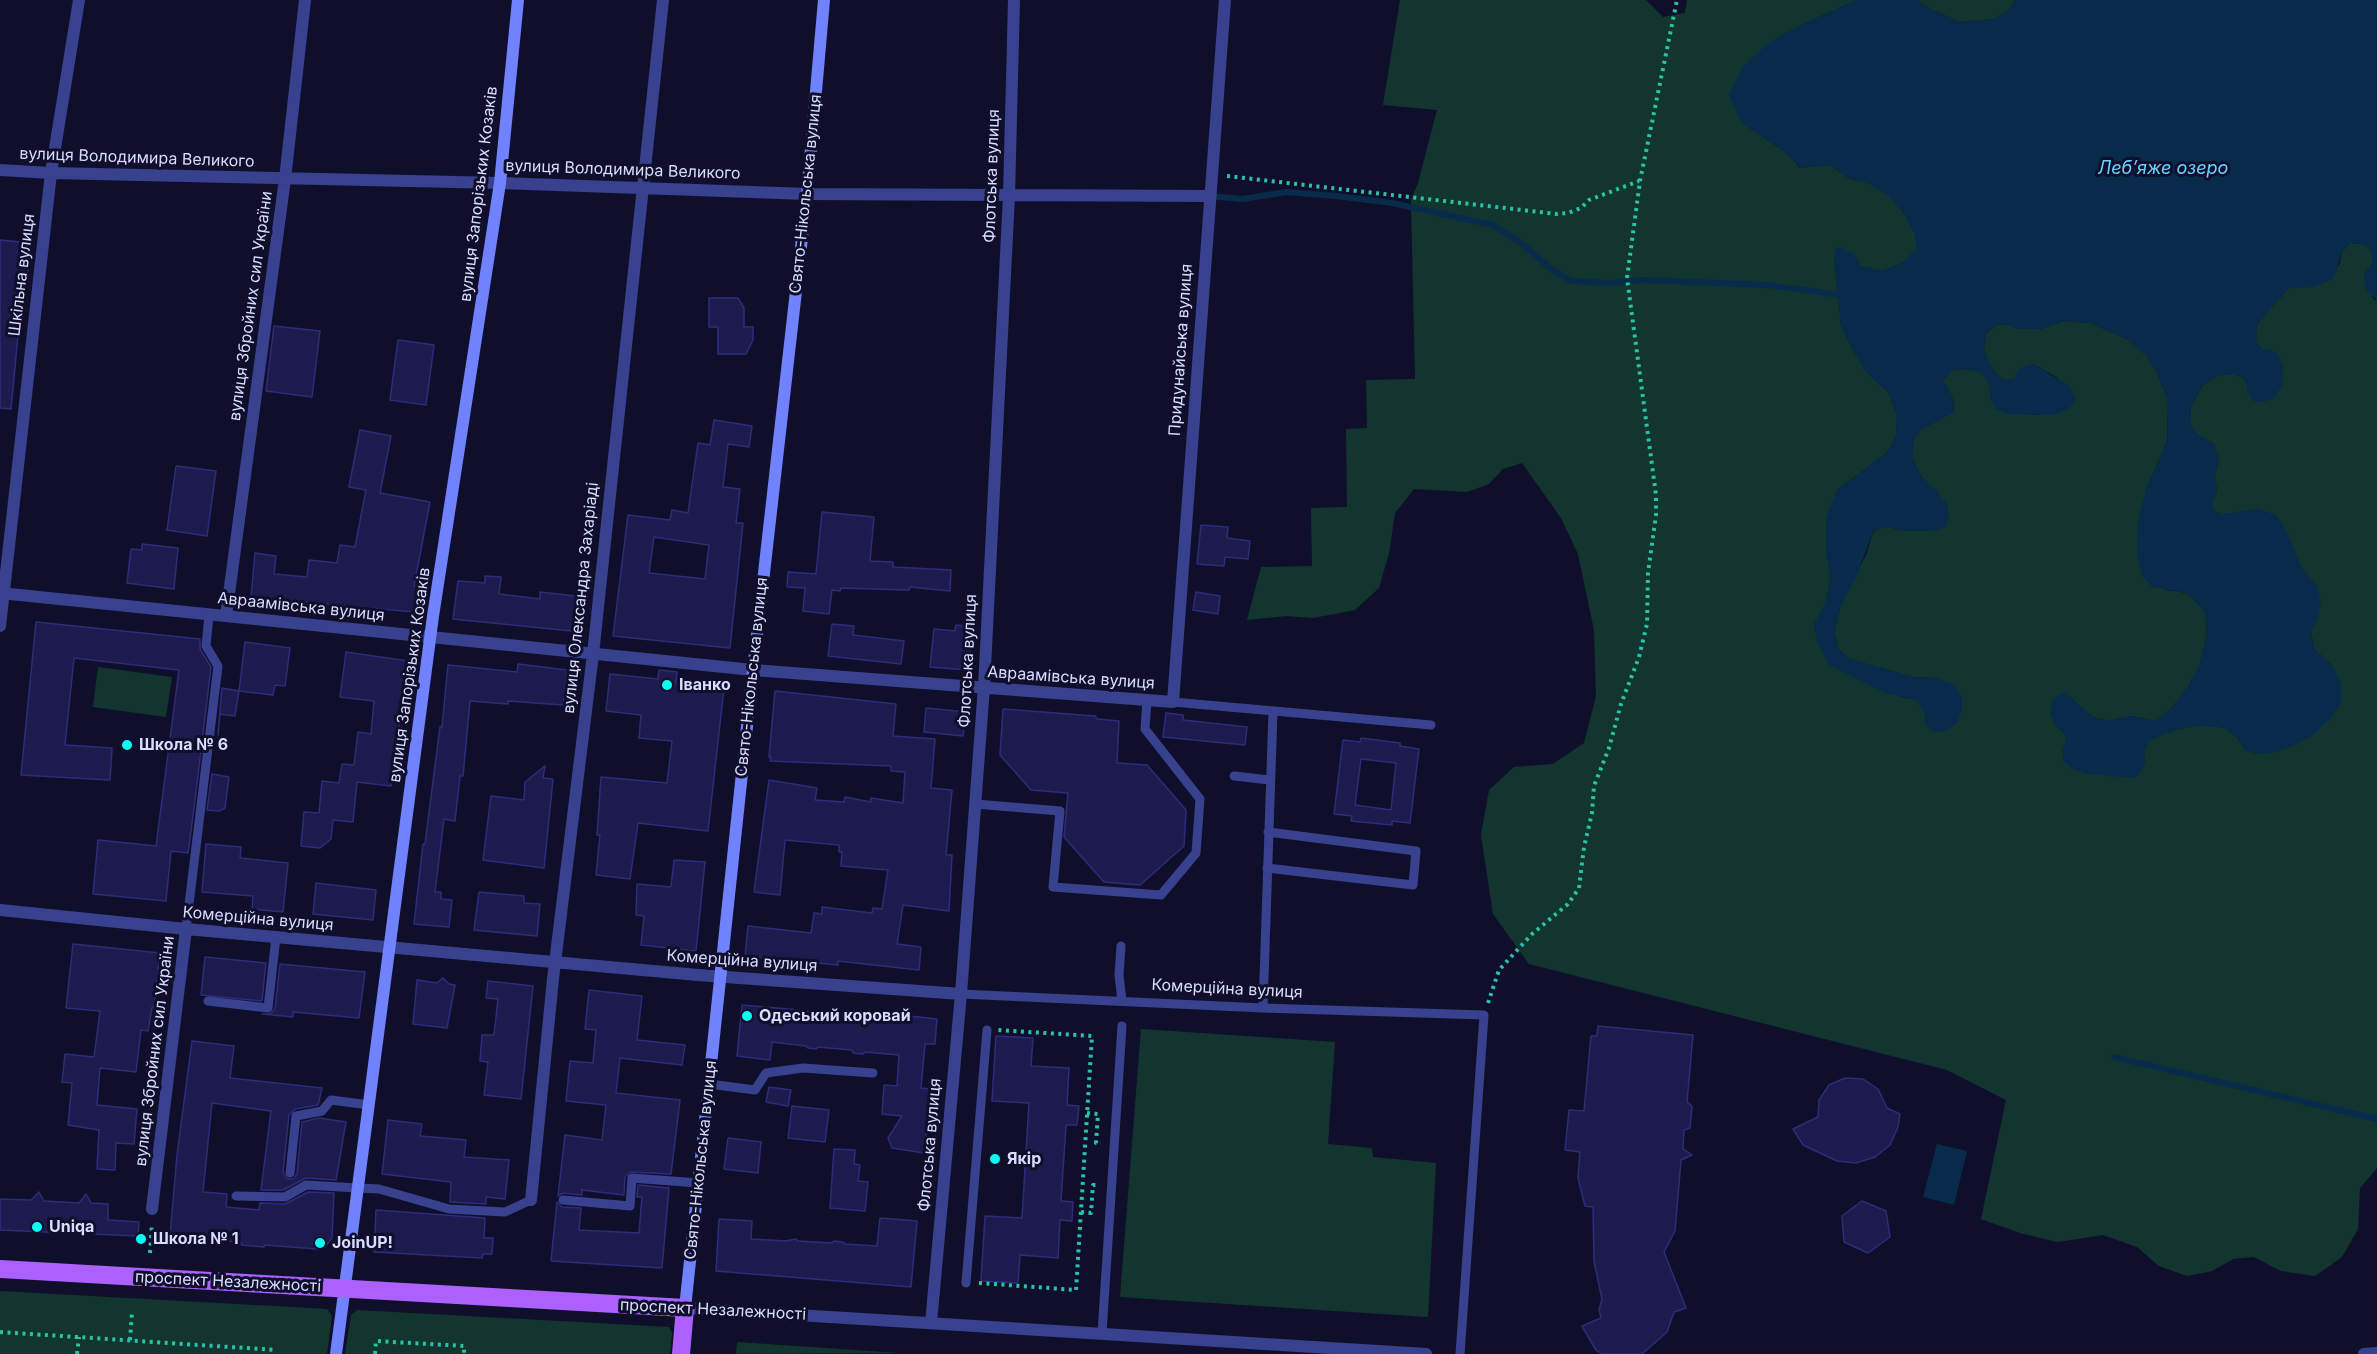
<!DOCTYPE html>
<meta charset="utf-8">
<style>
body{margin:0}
canvas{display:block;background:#100f2b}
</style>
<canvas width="2377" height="1354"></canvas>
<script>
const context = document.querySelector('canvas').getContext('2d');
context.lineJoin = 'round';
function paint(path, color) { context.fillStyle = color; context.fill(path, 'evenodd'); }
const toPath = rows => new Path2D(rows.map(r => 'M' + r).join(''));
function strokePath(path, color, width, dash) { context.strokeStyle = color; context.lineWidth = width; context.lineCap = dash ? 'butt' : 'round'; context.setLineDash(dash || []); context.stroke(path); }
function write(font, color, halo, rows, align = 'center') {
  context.font = font + ' Inter,sans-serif'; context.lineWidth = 6; context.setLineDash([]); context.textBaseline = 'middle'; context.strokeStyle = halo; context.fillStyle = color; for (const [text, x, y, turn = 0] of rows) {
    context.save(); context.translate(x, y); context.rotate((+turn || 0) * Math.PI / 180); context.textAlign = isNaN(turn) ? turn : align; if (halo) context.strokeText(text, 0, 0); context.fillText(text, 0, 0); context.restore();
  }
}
paint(toPath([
 [1400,0,1646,0,1663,17,1685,13,1687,0,1857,0,1797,27,1741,122,1788,154,1800,168,1830,165,1850,179,1869,183,1889,196,1904,213,1915,233,1917,249,1904,262,1882,271,1861,266,1853,254,1834,258,1841,325,1851,347,1866,371,1888,392,1897,415,1896,436,1887,453,1836,491,1826,549,1831,577,1825,605,1814,625,1818,643,1901,697,1916,700,1925,713,1926,725,1937,678,1913,677,1849,659,1838,648,1834,633,1840,607,1867,553,1873,532,1884,526,1906,531,1937,530,1939,494,1922,478,1912,458,1913,441,1921,429,1954,412,1953,399,1943,381,1952,370,1966,369,1982,372,1990,386,1990,399,2024,414,2039,415,2058,378,2033,364,2014,379,2005,380,1996,374,1986,358,1984,348,1986,334,1996,325,2007,324,2019,329,2041,329,2064,321,2090,323,2125,338,2147,356,2158,375,2168,400,2167,441,2146,490,2166,590,2187,593,2205,611,2207,633,2200,665,2188,687,2172,707,2156,721,2131,716,2108,721,2094,717,2079,706,2071,697,2051,713,2056,726,2065,734,2066,742,2145,763,2144,752,2148,740,2178,729,2202,725,2225,728,2236,736,2246,751,2331,664,2314,649,2311,631,2318,619,2317,586,2302,569,2294,552,2231,513,2222,514,2215,512,2212,503,2217,492,2215,474,2219,461,2214,444,2198,435,2190,425,2191,407,2202,386,2217,376,2235,374,2242,377,2247,384,2262,349,2255,341,2257,324,2289,288,2315,286,2340,264,2342,252,2350,243,2362,244,2371,250,2373,262,2364,275,2374,300,2377,300,2377,1168,2360,1188,2358,1229,2342,1257,2315,1276,2281,1271,2254,1257,2233,1259,2212,1271,2187,1276,2159,1266,2137,1247,2103,1235,2058,1242,2020,1233,1981,1219,2006,1100,1947,1070,1529,964,1493,914,1481,835,1489,790,1514,767,1553,764,1584,743,1596,696,1594,630,1578,554,1561,518,1522,463,1503,469,1489,484,1467,492,1414,489,1395,513,1389,553,1379,588,1355,610,1313,618,1286,616,1247,620,1261,567,1312,566,1311,508,1347,507,1346,429,1367,428,1366,380,1415,379,1411,200,1418,183,1437,110,1383,105],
 [1916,0,2016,0,2007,12,1994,19,1960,22,1933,10],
 [98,667,172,677,166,717,93,707],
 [1141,1029,1335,1042,1328,1144,1372,1148,1373,1157,1436,1163,1428,1317,1120,1297],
 [0,1291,327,1309,332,1316,327,1354,0,1354],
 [357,1310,669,1327,672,1333,670,1354,345,1354,351,1315],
 [737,1342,899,1353,736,1354]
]), '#12362f');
paint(toPath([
 [1857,0,1916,0,1933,10,1960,22,1994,19,2007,12,2016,0,2377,0,2377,300,2365,289,2364,275,2373,262,2371,250,2362,244,2350,243,2342,252,2334,278,2315,287,2289,288,2257,324,2256,341,2262,349,2277,352,2283,366,2282,386,2273,399,2262,402,2252,401,2247,391,2247,384,2242,377,2235,374,2217,376,2202,386,2191,407,2190,425,2198,435,2214,444,2219,461,2215,474,2217,492,2212,503,2215,512,2222,514,2258,509,2276,515,2286,530,2302,569,2317,586,2321,602,2318,619,2311,632,2314,649,2331,664,2341,683,2341,704,2329,720,2313,735,2295,745,2276,752,2257,754,2246,751,2236,736,2225,728,2202,725,2178,729,2148,741,2144,752,2145,763,2141,772,2134,778,2087,774,2071,768,2063,760,2062,748,2066,742,2065,734,2056,726,2051,713,2051,702,2061,693,2071,697,2079,706,2094,717,2108,721,2131,716,2156,721,2172,707,2188,687,2200,665,2207,633,2205,611,2187,593,2152,587,2142,575,2137,553,2138,518,2146,490,2167,441,2168,400,2158,375,2147,356,2125,338,2090,323,2064,321,2041,329,2019,329,2007,324,1996,325,1986,334,1984,348,1986,358,1996,374,2005,380,2014,379,2019,368,2033,364,2070,386,2076,399,2068,410,2052,415,2009,414,1995,409,1990,399,1990,386,1982,372,1966,369,1952,370,1943,381,1953,399,1954,412,1921,430,1913,441,1912,458,1922,478,1939,494,1947,504,1949,515,1946,527,1937,530,1906,531,1884,526,1873,532,1855,580,1840,607,1834,633,1838,648,1850,659,1913,677,1937,678,1955,686,1962,697,1962,710,1957,723,1944,732,1934,732,1926,725,1925,713,1916,700,1885,693,1829,665,1818,643,1814,625,1825,605,1831,577,1826,549,1826,519,1836,491,1887,453,1896,436,1897,415,1888,392,1866,372,1851,347,1841,325,1834,258,1835,249,1842,247,1853,254,1861,266,1882,271,1904,262,1917,249,1915,233,1904,213,1889,196,1869,183,1850,179,1830,165,1801,168,1788,154,1741,122,1729,95,1742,68,1769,42,1797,27],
 [1937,1144,1967,1151,1954,1205,1923,1197]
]), '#082b4c');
strokePath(toPath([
 [1209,196,1243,199,1286,192,1336,196,1392,203,1493,225,1521,243,1549,267,1571,281,1609,283,1643,280,1768,285,1840,295],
 [2114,1057,2377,1119]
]), '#082b4c', 6);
const building = toPath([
 [0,240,31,243,27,283,17,282,15,314,20,314,11,409,0,408,0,240],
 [709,298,738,298,744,308,744,327,753,327,753,340,746,354,718,354,718,327,709,327,709,298],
 [274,326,320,331,312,397,266,391,274,326],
 [398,340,434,345,426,405,390,400,398,340],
 [714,420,752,426,749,447,728,444,723,487,740,489,736,523,743,523,730,648,613,636,628,515,670,520,672,510,688,513,698,443,710,445,714,420],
 [654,537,709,545,705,579,649,573,654,537],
 [360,430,391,436,380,493,430,502,414,586,417,586,414,612,251,597,255,553,276,556,274,574,307,577,309,560,337,563,340,545,355,547,366,490,349,487,360,430],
 [176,466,216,471,207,536,167,530,176,466],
 [822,512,874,517,870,561,893,562,893,567,951,570,950,591,910,587,909,590,841,588,840,591,832,590,829,614,803,611,805,588,787,587,788,572,816,574,822,512],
 [1201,525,1228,527,1227,538,1250,541,1248,559,1225,557,1224,566,1197,564,1201,525],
 [142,544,178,548,174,589,127,583,131,549,142,550,142,544],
 [485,576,501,577,499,594,540,599,540,592,576,596,572,631,453,619,458,581,485,583,485,576],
 [1196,592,1220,596,1218,614,1193,610,1196,592],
 [36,622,200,639,200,649,211,667,194,808,188,853,171,851,166,901,93,894,98,840,156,846,179,670,74,658,65,745,112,748,110,780,21,775,36,622],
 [832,624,854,626,853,635,904,641,901,664,828,656,832,624],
 [956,625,972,627,969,670,930,667,934,629,955,631,956,625],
 [245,642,290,648,285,686,275,685,273,695,239,691,245,642],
 [346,652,408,661,391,786,357,782,353,822,333,820,331,839,320,848,301,846,304,812,319,813,322,781,339,783,342,764,354,765,358,732,371,734,374,701,340,697,346,652],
 [518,664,567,670,563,705,508,701,508,704,470,701,463,776,460,776,455,821,444,819,435,892,441,892,441,899,452,900,449,927,414,924,423,844,425,844,440,727,442,727,448,665,517,672,518,664],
 [659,670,677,672,676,683,724,688,708,831,638,823,630,879,596,875,600,835,597,835,601,777,667,783,672,741,639,738,641,715,606,711,610,674,658,679,659,670],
 [222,688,239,691,235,716,220,714,218,735,222,688],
 [775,691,896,704,893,736,935,739,931,788,952,790,946,855,952,855,949,911,903,905,897,944,921,947,919,970,838,961,838,965,745,956,748,926,811,933,814,913,822,914,822,907,872,913,873,908,882,909,888,870,841,866,842,852,839,852,839,845,785,840,780,895,754,892,769,780,817,788,815,800,844,802,845,797,871,802,871,798,903,803,905,772,891,771,891,766,770,761,771,757,769,757,775,691],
 [926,708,966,712,963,736,924,732,926,708],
 [1003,709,1095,716,1097,719,1119,721,1117,763,1147,765,1186,810,1184,846,1140,885,1104,882,1064,837,1068,793,1031,790,1000,755,1003,709],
 [1166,713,1183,715,1183,720,1247,727,1245,745,1163,737,1166,713],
 [1361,738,1400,743,1400,746,1419,749,1410,823,1392,821,1392,825,1351,821,1352,816,1334,814,1343,740,1360,742,1361,738],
 [1361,759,1396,763,1391,810,1355,805,1361,759],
 [545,766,543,778,553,779,544,868,483,860,491,796,524,800,525,782,545,766],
 [212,774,229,777,225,808,219,811,207,810,212,774],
 [206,844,241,847,240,858,288,863,283,912,252,909,253,896,202,892,206,844],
 [674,860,705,862,696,951,641,945,644,916,636,915,637,884,671,887,674,860],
 [316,883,376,890,373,920,313,914,316,883],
 [479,892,524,896,524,903,540,904,537,936,474,930,479,892],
 [73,944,160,953,154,1008,152,1007,148,1031,141,1030,136,1072,100,1068,97,1105,137,1109,134,1144,116,1143,115,1170,97,1169,99,1130,68,1125,72,1083,62,1082,65,1054,94,1057,100,1011,66,1008,73,944],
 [205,957,266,963,262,1001,201,995,205,957],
 [280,964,365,972,359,1018,293,1012,293,1017,262,1014,270,1014,275,1009,280,964],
 [443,978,449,984,455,985,447,1028,413,1024,417,980,437,983,443,978],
 [488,981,533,986,521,1099,484,1095,488,1062,480,1061,482,1035,494,1035,498,999,486,998,488,981],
 [589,990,642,996,637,1040,685,1045,682,1065,620,1058,616,1093,680,1100,671,1174,630,1172,625,1177,624,1195,582,1190,582,1195,563,1193,558,1196,565,1135,602,1140,606,1105,566,1101,570,1061,593,1063,596,1030,585,1029,589,990],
 [742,1005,890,1018,891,1014,937,1019,935,1044,925,1044,921,1088,931,1089,924,1153,892,1148,888,1138,902,1116,882,1114,884,1085,897,1086,899,1055,865,1052,863,1054,853,1053,852,1050,818,1047,816,1049,808,1048,806,1046,772,1042,770,1060,737,1056,742,1005],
 [1598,1026,1693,1035,1687,1102,1692,1106,1690,1128,1684,1130,1683,1149,1692,1155,1681,1160,1675,1231,1664,1252,1686,1308,1674,1312,1667,1332,1642,1354,1602,1354,1596,1350,1582,1326,1601,1318,1599,1310,1602,1299,1594,1261,1593,1207,1585,1206,1578,1178,1580,1152,1565,1150,1569,1110,1584,1111,1591,1036,1597,1036,1598,1026],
 [996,1036,1033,1038,1031,1066,1069,1068,1067,1105,1079,1106,1077,1125,1066,1125,1061,1201,1073,1202,1072,1221,1060,1220,1058,1258,1020,1255,1018,1283,981,1281,985,1216,1022,1218,1029,1103,992,1101,996,1036],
 [192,1041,234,1046,230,1078,322,1088,318,1105,295,1109,289,1115,283,1172,287,1179,293,1179,297,1174,302,1122,319,1118,346,1122,336,1180,306,1178,283,1190,261,1190,271,1111,212,1103,203,1192,227,1194,226,1207,259,1210,260,1203,285,1204,308,1192,334,1193,332,1238,325,1247,317,1249,264,1245,264,1247,241,1245,242,1243,228,1241,170,1236,177,1155,192,1041],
 [1845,1078,1863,1079,1878,1089,1887,1108,1900,1114,1898,1127,1890,1145,1875,1157,1856,1163,1837,1161,1803,1145,1793,1129,1818,1117,1819,1100,1829,1085,1845,1078],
 [769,1087,791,1090,788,1106,766,1102,769,1087],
 [792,1106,829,1110,825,1142,788,1138,792,1106],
 [388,1120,422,1124,420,1136,466,1140,464,1157,509,1160,505,1199,486,1197,486,1204,450,1202,451,1182,382,1174,388,1120],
 [728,1138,761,1142,758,1173,724,1169,728,1138],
 [834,1149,855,1150,854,1164,860,1165,858,1181,868,1182,865,1211,830,1208,834,1149],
 [638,1185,669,1188,662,1268,551,1261,557,1202,562,1207,581,1208,579,1230,639,1233,642,1197,637,1197,638,1185],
 [39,1192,44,1201,79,1203,86,1194,91,1203,108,1204,108,1220,139,1222,138,1236,0,1230,0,1199,31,1200,39,1192],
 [1862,1201,1886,1211,1890,1237,1868,1253,1844,1242,1842,1216,1862,1201],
 [376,1210,485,1218,484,1238,493,1238,492,1254,483,1254,482,1258,374,1252,376,1210],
 [880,1218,917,1221,911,1287,716,1271,719,1219,752,1221,751,1239,786,1241,796,1239,798,1241,832,1243,834,1241,843,1242,845,1244,877,1246,880,1218]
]);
paint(building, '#1d1a4d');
strokePath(building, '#2f2b7b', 1.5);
strokePath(toPath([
 [1227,176,1557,214,1568,213,1581,208,1589,200,1639,181],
 [1488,1003,1499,970,1532,934,1568,904,1579,888,1584,847,1592,813,1594,786,1609,748,1621,704,1639,657,1647,624,1648,573,1656,515,1656,495,1627,278,1640,181,1677,0],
 [1087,1113,1098,1114,1096,1143,1101,1143],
 [1081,1212,1091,1213,1093,1185,1099,1185],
 [150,1253,152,1224],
 [979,1283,1076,1290,1092,1036,998,1030],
 [0,1332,276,1350],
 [130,1340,132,1312],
 [77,1354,79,1337],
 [375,1354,376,1341,464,1346,464,1354]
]), '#29c3a3', 4, [3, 4.5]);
strokePath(toPath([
 [1173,702,1431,725],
 [1234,776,1270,780],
 [975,804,1060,811,1053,887,1161,895,1196,853,1200,799,1145,729,1147,700],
 [1267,868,1413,885,1416,851,1268,832],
 [186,929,218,666,206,646,209,615],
 [1121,946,1119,975,1122,1001],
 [961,994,1263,1008,1484,1015,1460,1354],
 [208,1001,268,1008,276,937],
 [1263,1008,1273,712],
 [709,1084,755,1090,766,1073,803,1068,873,1073],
 [290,1173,296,1116,322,1111,331,1100,369,1105],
 [236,1196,285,1197,306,1185,358,1188,379,1189,449,1209,505,1212,531,1200],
 [563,1200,630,1206,632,1178,698,1183],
 [966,1283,987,1030],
 [1102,1333,1122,1026]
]), '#38418d', 9);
strokePath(toPath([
 [0,170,51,173,500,183,807,194,1209,196],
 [0,593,753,670,1173,702,1225,0],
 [226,616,285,179,305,0],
 [0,626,51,173,79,0],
 [0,910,186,929,698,975,961,994],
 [531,1200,553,979,593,654,663,0],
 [152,1209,186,929],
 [685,1308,1426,1354],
 [931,1323,961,994,984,687,1009,196,1014,0],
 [2364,1354,2377,1353]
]), '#38418d', 12);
strokePath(toPath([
 [685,1308,753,670,807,194,824,0],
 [336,1354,433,616,500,183,518,0]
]), '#7182ff', 12);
strokePath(toPath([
 [0,1269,685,1308,681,1354]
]), '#ac61ff', 18);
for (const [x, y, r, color] of [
 [667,685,6,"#06fff3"],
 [127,745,6,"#06fff3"],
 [747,1016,6,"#06fff3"],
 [995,1159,6,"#06fff3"],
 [37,1227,6,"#06fff3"],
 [141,1239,6,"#06fff3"],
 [320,1243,6,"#06fff3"]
]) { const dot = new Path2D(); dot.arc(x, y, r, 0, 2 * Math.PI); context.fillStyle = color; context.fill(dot); strokePath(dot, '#100f2b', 2); }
write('16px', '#dadbff', '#100f2b', [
 ["вулиця Володимира Великого",137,158,2],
 ["вулиця Володимира Великого",623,170,2],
 ["Флотська вулиця",992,176,-88],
 ["вулиця Запорізьких Козаків",479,194,-83],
 ["Свято-Нікольська вулиця",806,194,-84],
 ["Шкільна вулиця",22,275,-83],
 ["вулиця Збройних сил України",251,306,-82],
 ["Придунайська вулиця",1181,350,-86],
 ["вулиця Олександра Захаріаді",581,598,-84],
 ["Авраамівська вулиця",301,607,6],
 ["Флотська вулиця",968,661,-87],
 ["вулиця Запорізьких Козаків",410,675,-82],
 ["Свято-Нікольська вулиця",752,677,-84],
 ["Авраамівська вулиця",1071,678,4],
 ["Комерційна вулиця",258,919,5],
 ["Комерційна вулиця",742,961,4],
 ["Комерційна вулиця",1227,989,3],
 ["вулиця Збройних сил України",155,1051,-83],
 ["Флотська вулиця",930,1145,-85],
 ["Свято-Нікольська вулиця",701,1160,-84],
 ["проспект Незалежності",228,1282,3],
 ["проспект Незалежності",713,1310,3]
]);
write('bold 16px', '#dadbff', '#100f2b', [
 ["Іванко",679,685],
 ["Школа № 6",139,745],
 ["Одеський коровай",759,1016],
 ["Якір",1007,1159],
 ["Uniqa",49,1227],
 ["Школа № 1",153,1239],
 ["JoinUP!",332,1243]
], 'left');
write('italic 18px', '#68d0ff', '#100f2b', [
 ["Леб’яже озеро",2163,169]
]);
</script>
